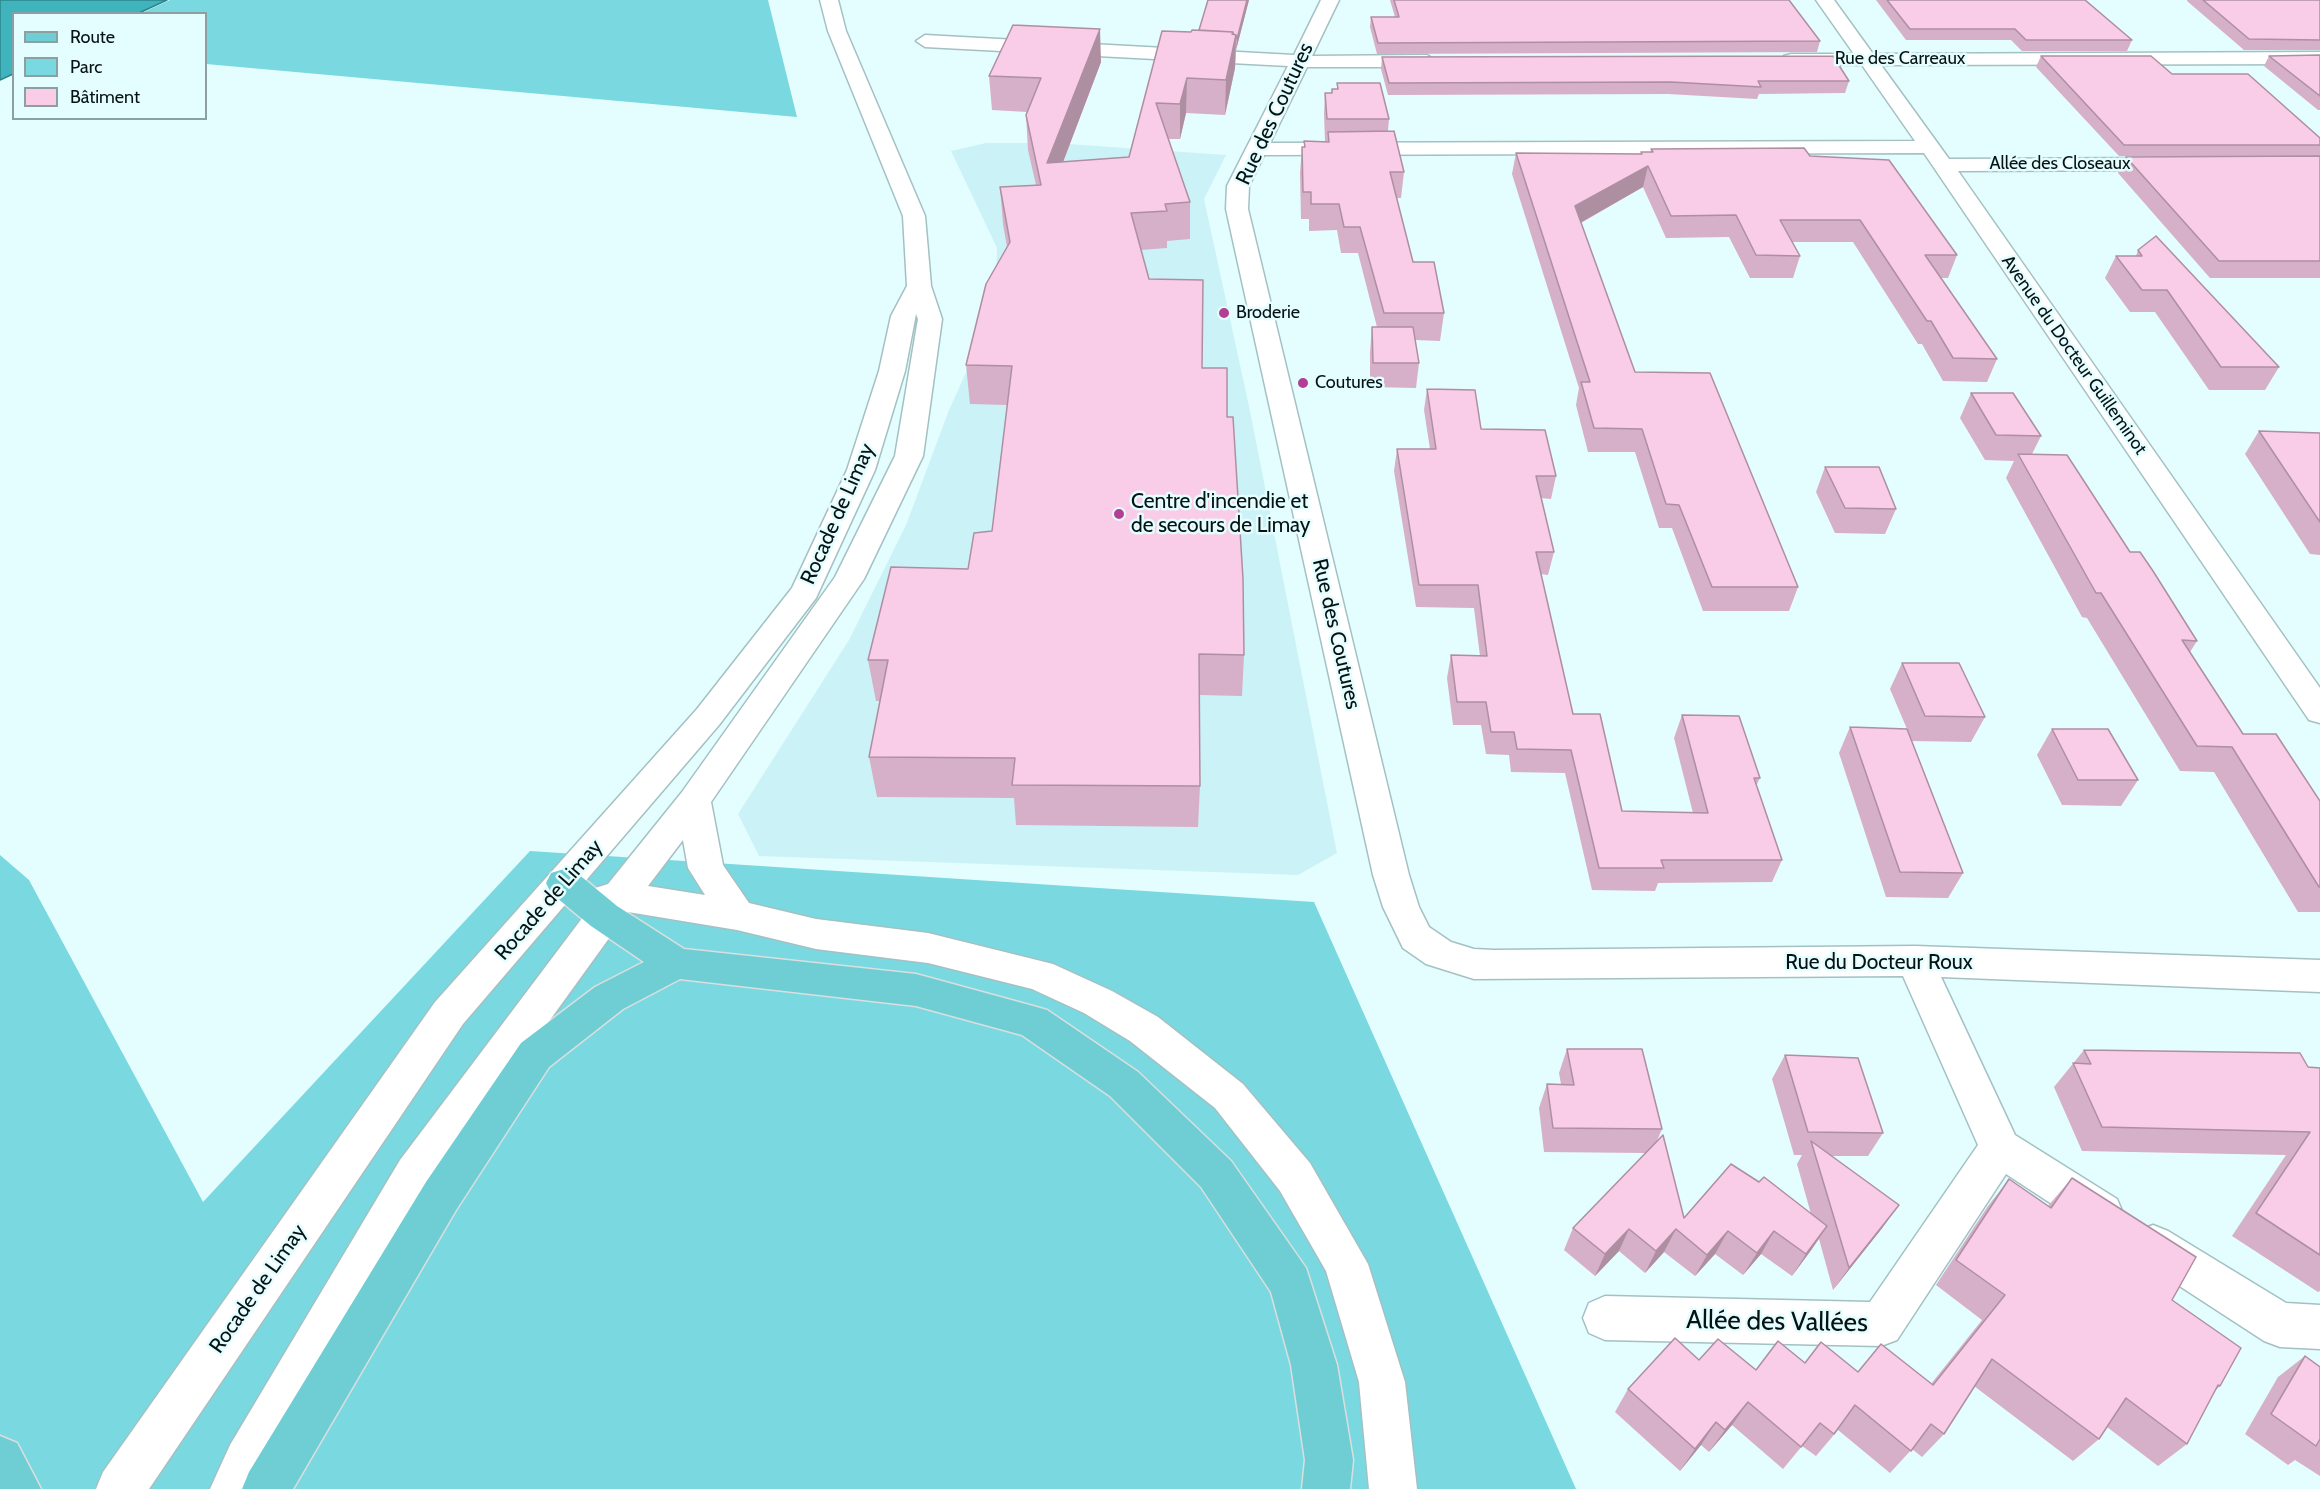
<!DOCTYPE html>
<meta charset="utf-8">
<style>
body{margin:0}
#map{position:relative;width:2320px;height:1489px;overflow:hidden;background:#e4fdff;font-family:Cabin,sans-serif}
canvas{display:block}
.legend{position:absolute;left:12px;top:12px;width:195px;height:108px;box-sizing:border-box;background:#e4fdff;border:2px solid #8c9fa1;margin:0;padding:8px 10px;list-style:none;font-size:18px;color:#071213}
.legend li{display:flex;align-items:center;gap:12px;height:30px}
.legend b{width:30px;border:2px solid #8c9fa1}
</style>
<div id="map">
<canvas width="2320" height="1489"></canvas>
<ul class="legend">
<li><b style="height:8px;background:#6eced4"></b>Route</li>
<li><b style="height:16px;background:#7ad9e0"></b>Parc</li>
<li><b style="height:16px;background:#f9cce8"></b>Bâtiment</li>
</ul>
</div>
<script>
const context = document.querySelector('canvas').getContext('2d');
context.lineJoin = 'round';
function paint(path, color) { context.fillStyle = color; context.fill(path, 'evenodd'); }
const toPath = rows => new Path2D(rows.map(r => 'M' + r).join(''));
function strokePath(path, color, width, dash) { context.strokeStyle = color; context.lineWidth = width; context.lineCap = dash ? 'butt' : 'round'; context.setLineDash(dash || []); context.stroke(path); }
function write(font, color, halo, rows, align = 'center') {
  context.font = font + ' Cabin,sans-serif'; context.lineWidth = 5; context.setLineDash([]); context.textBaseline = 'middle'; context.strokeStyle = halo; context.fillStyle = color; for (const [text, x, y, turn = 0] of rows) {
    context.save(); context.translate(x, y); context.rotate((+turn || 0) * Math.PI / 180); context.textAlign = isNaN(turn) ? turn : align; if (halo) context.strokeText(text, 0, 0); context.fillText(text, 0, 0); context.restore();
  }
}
paint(toPath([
 [986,143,1054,143,1226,155,1204,199,1250,411,1337,853,1298,875,759,856,738,814,849,640,906,525,949,410,995,309,997,248,951,151]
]), '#cbf3f7');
paint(toPath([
 [170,0,768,0,797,117,206,64,206,14,142,13],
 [530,851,1314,902,1576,1489,0,1489,0,855,29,880,203,1202]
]), '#7ad9e0');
const water = toPath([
 [0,0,167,0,139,13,14,14,13,74,0,80,0,0]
]);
paint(water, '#3fb4bd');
strokePath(water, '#2e838a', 1.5);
const street = toPath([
 [1321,0,1339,0,1312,56,1427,55,1436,61,1427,67,1307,67,1270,143,1915,141,1862,65,1784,64,1782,60,1784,56,1791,54,1854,54,1816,0,1834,0,1873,54,2320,52,2320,64,1881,65,1949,159,2168,158,2175,160,2179,164,2175,168,2168,170,1958,171,2320,688,2320,723,2309,720,1924,153,1264,155,1249,186,1248,209,1409,875,1419,907,1429,927,1451,942,1474,949,1494,950,1915,946,2320,960,2320,992,1941,977,2015,1135,2117,1199,2123,1213,2117,1227,2102,1233,2087,1227,2006,1174,1897,1340,1881,1346,1605,1340,1589,1333,1583,1318,1589,1303,1605,1296,1870,1302,1978,1145,1903,976,1474,979,1426,964,1403,948,1383,907,1373,875,1226,209,1227,186,1288,66,925,47,916,41,925,35,1294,55,1321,0],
 [2153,1225,2168,1231,2286,1303,2320,1305,2320,1349,2280,1347,2264,1341,2138,1259,2131,1245,2138,1231,2153,1225]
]);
const secondary = toPath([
 [820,0,838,0,846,31,925,216,931,286,942,319,923,456,864,579,711,802,723,865,749,903,816,919,928,933,1053,964,1112,991,1158,1017,1243,1084,1310,1163,1368,1264,1405,1382,1417,1489,1369,1489,1359,1382,1326,1271,1280,1191,1215,1108,1130,1041,1084,1013,1032,989,928,963,816,949,737,930,628,912,430,1186,259,1489,210,1489,230,1445,400,1160,589,909,584,900,589,890,608,884,682,792,835,577,895,456,918,319,916,314,905,371,875,470,816,598,719,725,463,1024,149,1489,96,1489,103,1472,435,1002,697,709,792,588,847,470,879,371,891,316,907,286,903,216,828,31,820,0],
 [683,840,688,868,705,895,648,886,683,840]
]);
const primary = toPath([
 [564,869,577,873,617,906,684,949,916,974,1033,1006,1047,1010,1138,1072,1231,1161,1306,1268,1337,1365,1353,1460,1350,1489,1302,1489,1305,1460,1291,1365,1271,1292,1201,1187,1110,1096,1022,1035,916,1006,680,979,623,1009,549,1067,456,1210,293,1489,242,1489,249,1472,426,1182,521,1043,595,987,644,962,591,926,551,893,546,883,551,873,564,869],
 [0,1436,17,1443,41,1489,0,1489,0,1436]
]);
strokePath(street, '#a3c1c3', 3);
strokePath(secondary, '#a3c1c3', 3);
strokePath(primary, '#dcdede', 3);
paint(street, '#fff');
paint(secondary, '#fff');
paint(primary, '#6eced4');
paint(toPath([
 [1249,0,1236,50,1235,68,1225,115,1186,113,1180,139,1168,139,1190,202,1190,239,1167,241,1167,248,1141,250,1149,279,1202,368,1227,417,1244,655,1242,696,1199,695,1200,786,1198,827,1016,825,1014,798,877,797,869,757,880,701,876,701,868,660,968,569,992,531,1007,405,970,404,966,365,1007,247,1003,224,1000,187,1036,185,1028,150,1026,115,1027,112,992,110,989,76,1101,62,1063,162,1129,157,1191,32,1199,30],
 [1390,0,1789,0,1820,41,1817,52,1377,54,1370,27,1371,17,1395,17],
 [1876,0,2085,0,2132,40,2127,51,2022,51,2011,40,1906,40],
 [2187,0,2320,0,2320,50,2244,50,2187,1],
 [2320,55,2320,110,2318,110,2264,66,2269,56],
 [2041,56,2172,74,2320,138,2320,278,2210,278,2118,173,2126,157,2309,156,2119,156,2036,67],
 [1382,57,1849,81,1845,93,1759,94,1757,99,1668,94,1388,95,1381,69],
 [1337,83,1389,119,1388,131,1404,172,1401,198,1396,198,1413,262,1444,313,1440,341,1415,340,1419,363,1416,388,1370,387,1370,352,1372,327,1377,327,1358,253,1341,253,1337,230,1309,231,1309,219,1301,219,1300,173,1302,147,1304,147,1304,141,1328,142,1328,141,1325,141,1324,114,1325,93,1331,93,1332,89,1337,89],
 [1651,149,1810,156,1957,255,1948,278,1941,278,1997,359,1987,382,1943,381,1922,344,1918,344,1853,242,1792,242,1800,256,1793,278,1750,278,1729,237,1666,238,1643,187,1581,223,1635,372,1798,587,1789,611,1703,611,1672,528,1659,528,1635,452,1588,452,1576,405,1579,388,1512,174,1516,153,1641,154,1641,152,1651,152],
 [2138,250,2279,367,2265,390,2209,390,2155,312,2130,312,2105,278,2116,256,2136,256],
 [1427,389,1481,429,1556,476,1551,499,1541,498,1554,552,1548,575,1541,574,1573,714,1622,811,1693,813,1674,738,1682,715,1760,778,1756,786,1782,860,1772,882,1658,883,1655,891,1592,890,1565,773,1511,772,1509,755,1486,754,1481,725,1453,725,1447,678,1451,655,1480,656,1474,608,1416,607,1394,471,1397,449,1430,449,1424,410],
 [1971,393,2041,436,2032,454,2130,552,2197,641,2190,652,2243,734,2320,801,2320,912,2298,912,2214,772,2180,771,2087,618,2082,617,2006,478,2014,461,1985,460,1960,418],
 [2259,431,2320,433,2320,555,2310,554,2245,454],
 [1825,467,1896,509,1885,534,1835,533,1816,492],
 [1902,663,1985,717,1971,742,1912,741,1963,873,1948,898,1886,897,1839,753,1850,727,1907,729,1890,689],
 [2052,729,2138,780,2121,806,2062,805,2037,755],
 [1567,1049,1662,1129,1656,1143,1684,1218,1811,1214,1797,1164,1802,1155,1794,1155,1772,1079,1785,1055,1883,1133,1868,1156,1831,1156,1883,1227,1833,1290,1819,1239,1792,1276,1761,1254,1743,1275,1715,1254,1695,1276,1664,1252,1645,1273,1619,1251,1595,1276,1564,1250,1573,1228,1646,1153,1544,1152,1539,1108,1547,1084,1561,1084,1559,1073],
 [2084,1050,2320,1068,2320,1291,2318,1292,2232,1236,2286,1155,2082,1151,2054,1087],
 [2072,1178,2172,1300,2220,1386,2215,1391,2187,1444,2158,1466,2107,1427,2099,1439,2073,1461,1974,1386,1944,1434,1922,1457,1912,1449,1890,1473,1838,1430,1816,1456,1802,1446,1783,1469,1732,1425,1709,1452,1701,1445,1680,1471,1615,1412,1628,1389,1699,1360,1756,1370,1805,1363,1931,1384,1982,1320,1936,1285,1988,1206,2009,1179,2048,1206],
 [2305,1356,2320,1367,2320,1476,2295,1460,2288,1465,2245,1434,2278,1377]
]), '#d6afc8');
paint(toPath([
 [1247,0,1249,0,1236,50,1237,39],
 [1100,29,1101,62,1049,199,1047,163],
 [1236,35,1235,68,1225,115,1226,80],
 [1187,78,1186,113,1180,139,1180,104],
 [1648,166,1643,187,1571,228,1575,206],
 [1899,1205,1883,1227,1833,1290,1849,1268],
 [1827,1226,1812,1249,1792,1276,1806,1254],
 [1629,1229,1619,1251,1595,1276,1605,1254],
 [1676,1229,1664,1252,1645,1273,1656,1251],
 [1728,1231,1715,1254,1695,1276,1707,1255],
 [1774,1231,1761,1254,1743,1275,1757,1253],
 [1748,1402,1732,1425,1709,1452,1725,1430],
 [1716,1422,1701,1445,1680,1471,1695,1449]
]), '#ae8fa2');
const building = toPath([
 [1208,0,1247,0,1237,39,1236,35,1233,34,1233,32,1199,30,1208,0],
 [1394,0,1789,0,1820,41,1378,43,1371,17,1399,17,1394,0],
 [1887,0,2085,0,2132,40,2026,40,2015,29,1910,29,1887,0],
 [2203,0,2320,0,2320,40,2249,39,2203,0],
 [1013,25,1100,29,1047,163,1129,157,1162,31,1191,32,1192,30,1233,32,1232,34,1236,35,1226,80,1187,78,1180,104,1156,103,1190,202,1165,204,1167,211,1131,213,1149,279,1203,280,1202,368,1227,368,1227,417,1233,417,1243,579,1244,655,1199,654,1200,786,1012,785,1015,758,869,757,888,660,868,660,891,567,968,569,974,533,992,531,1012,366,966,365,986,284,1010,242,1000,187,1041,185,1026,115,1041,78,989,76,1013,25],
 [2320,55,2320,96,2269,56,2320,55],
 [1833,56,1849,81,1758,81,1761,87,1671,82,1389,83,1382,57,1833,56],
 [2041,56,2151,56,2172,74,2248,74,2320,138,2320,145,2124,145,2041,56],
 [1337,83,1380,83,1389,119,1327,119,1325,93,1332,93,1332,89,1338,89,1337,83],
 [1394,131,1404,172,1390,172,1413,262,1434,262,1444,313,1384,313,1360,227,1344,227,1339,204,1311,204,1311,192,1303,192,1302,147,1305,147,1304,141,1329,142,1328,132,1394,131],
 [1804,148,1810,156,1889,160,1957,255,1925,255,1997,359,1953,358,1931,321,1927,321,1860,220,1780,220,1800,256,1756,255,1736,215,1671,216,1648,166,1575,206,1635,372,1710,373,1798,587,1712,587,1679,505,1666,504,1642,429,1594,428,1581,382,1590,382,1516,153,1642,154,1641,152,1653,152,1651,149,1804,148],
 [2320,156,2320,261,2219,261,2126,157,2320,156],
 [2156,236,2279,367,2221,367,2167,290,2142,290,2116,256,2142,256,2138,250,2156,236],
 [1372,327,1413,327,1419,363,1373,363,1372,327],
 [1427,389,1475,390,1481,429,1545,430,1556,476,1536,476,1554,552,1536,552,1573,714,1600,714,1622,811,1708,813,1682,715,1739,716,1760,778,1754,778,1782,860,1661,860,1664,868,1599,868,1571,750,1517,749,1514,732,1491,732,1486,702,1457,702,1451,655,1487,656,1478,585,1419,585,1397,449,1436,449,1427,389],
 [1971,393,2013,393,2041,436,1996,435,1971,393],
 [2259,431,2320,433,2320,522,2259,431],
 [2018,454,2067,455,2130,552,2140,552,2153,571,2197,641,2182,640,2243,734,2276,734,2320,801,2320,887,2319,887,2232,747,2197,746,2101,593,2096,593,2018,454],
 [1825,467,1879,467,1896,509,1845,508,1825,467],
 [1902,663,1959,663,1985,717,1925,716,1902,663],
 [1850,727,1907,729,1963,873,1900,872,1850,727],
 [2052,729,2108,729,2138,780,2078,780,2052,729],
 [1567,1049,1642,1049,1662,1129,1553,1128,1547,1084,1574,1085,1567,1049],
 [2084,1050,2300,1053,2308,1067,2320,1068,2320,1255,2256,1213,2310,1132,2102,1127,2073,1063,2091,1064,2084,1050],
 [1785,1055,1858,1058,1883,1133,1808,1132,1785,1055],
 [1663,1135,1684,1218,1731,1164,1759,1182,1764,1177,1827,1226,1806,1254,1774,1231,1757,1253,1728,1231,1707,1255,1676,1229,1656,1251,1629,1229,1605,1254,1573,1228,1663,1135],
 [1811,1141,1899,1205,1849,1268,1811,1141],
 [2072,1178,2196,1257,2172,1300,2241,1348,2220,1386,2218,1385,2187,1444,2126,1398,2099,1439,1992,1359,1944,1434,1931,1424,1911,1451,1855,1405,1834,1434,1820,1423,1801,1447,1748,1402,1725,1430,1716,1422,1695,1449,1628,1389,1675,1338,1699,1360,1718,1339,1756,1370,1778,1341,1805,1363,1821,1342,1858,1372,1881,1344,1933,1385,2005,1295,1956,1260,2009,1179,2051,1208,2072,1178],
 [2305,1356,2320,1367,2320,1439,2316,1446,2271,1414,2305,1356]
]);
paint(building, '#f9cce8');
strokePath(building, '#ae8fa2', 1.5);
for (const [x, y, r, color] of [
 [1224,313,6,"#b43e94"],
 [1303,383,6,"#b43e94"],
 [1119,514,6,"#b43e94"]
]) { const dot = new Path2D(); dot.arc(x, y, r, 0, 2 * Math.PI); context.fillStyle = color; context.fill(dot); strokePath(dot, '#e4fdff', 2); }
write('18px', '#071213', '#e4fdff', [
 ["Rue des Carreaux",1900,59],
 ["Allée des Closeaux",2060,164],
 ["Avenue du Docteur Guilleminot",2074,355,55]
]);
write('18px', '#071213', '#e4fdff', [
 ["Broderie",1236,313],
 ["Coutures",1315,383]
], 'left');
write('21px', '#071213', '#e4fdff', [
 ["Rue des Coutures",1275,114,-65],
 ["Rocade de Limay",838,514,-66],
 ["Rue des Coutures",1336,634,77],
 ["Rocade de Limay",549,900,-49],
 ["Rue du Docteur Roux",1879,963],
 ["Rocade de Limay",258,1289,-55]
]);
write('21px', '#071213', '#e4fdff', [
 ["Centre d'incendie et",1131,502],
 ["de secours de Limay",1131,526]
], 'left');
write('26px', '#071213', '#e4fdff', [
 ["Allée des Vallées",1777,1322,1]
]);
</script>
